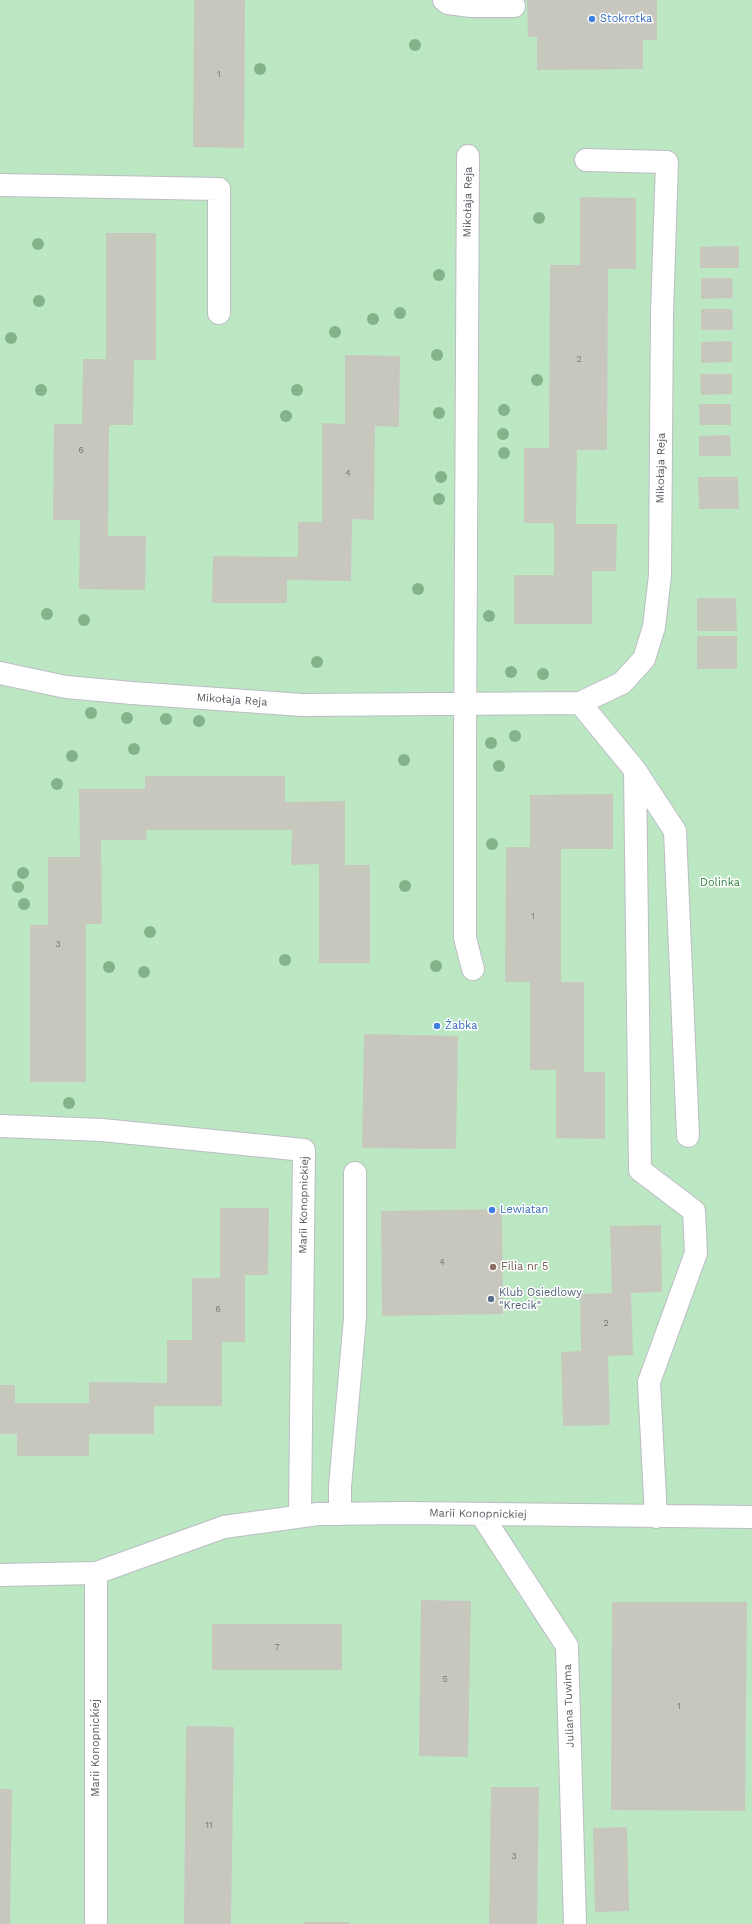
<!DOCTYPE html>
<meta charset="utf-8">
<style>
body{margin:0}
canvas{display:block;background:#eeede1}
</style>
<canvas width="752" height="1924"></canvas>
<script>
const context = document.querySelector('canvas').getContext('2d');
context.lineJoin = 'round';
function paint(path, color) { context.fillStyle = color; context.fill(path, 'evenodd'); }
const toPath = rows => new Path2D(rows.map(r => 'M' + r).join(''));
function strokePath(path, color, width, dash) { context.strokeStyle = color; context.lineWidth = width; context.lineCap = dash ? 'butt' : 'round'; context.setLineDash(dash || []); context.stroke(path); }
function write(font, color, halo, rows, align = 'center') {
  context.font = font + ' "Work Sans",sans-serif'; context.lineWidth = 3; context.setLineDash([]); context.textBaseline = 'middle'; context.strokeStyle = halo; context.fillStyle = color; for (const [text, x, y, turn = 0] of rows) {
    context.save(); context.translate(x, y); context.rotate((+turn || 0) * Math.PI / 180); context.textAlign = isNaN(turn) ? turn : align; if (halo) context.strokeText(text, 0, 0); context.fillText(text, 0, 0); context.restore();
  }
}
paint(toPath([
 [0,0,752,0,752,1924,0,1924]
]), '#bce7c3');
paint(toPath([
 [194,0,245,0,244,148,193,147],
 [527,0,657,0,657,40,643,40,643,69,537,70,537,37,528,37],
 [580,197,636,198,636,269,608,269,607,450,577,450,576,524,617,524,616,571,592,571,592,624,514,624,514,575,554,575,554,523,524,523,524,448,549,448,550,265,580,265],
 [106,233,156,233,156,360,134,360,133,425,109,425,108,536,146,536,145,590,79,589,80,520,53,520,54,424,82,424,83,359,106,359],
 [739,246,739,268,700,268,700,247],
 [701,278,732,278,733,298,701,299],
 [701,309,732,309,733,330,701,330],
 [732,341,732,362,701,363,701,342],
 [345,355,400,356,399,427,375,426,374,520,352,519,351,581,287,580,287,603,212,603,213,556,298,557,298,522,322,522,322,423,345,424],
 [700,374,732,374,732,394,701,395],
 [699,404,731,404,731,425,700,425],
 [730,435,731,456,699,456,699,436],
 [698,477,738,477,739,509,699,509],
 [697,598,736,598,737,631,697,631],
 [697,636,737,636,737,669,697,669],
 [145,776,285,776,285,802,345,801,345,865,370,865,370,963,319,963,319,864,291,865,292,830,146,830,147,840,101,840,102,924,86,924,86,1082,30,1082,30,925,48,925,48,857,80,857,79,789,145,789],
 [613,794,613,849,561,849,561,982,584,982,584,1072,605,1072,605,1139,556,1138,556,1070,530,1070,530,982,505,982,506,847,530,847,530,795],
 [364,1034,458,1036,456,1149,362,1148],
 [220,1208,269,1208,268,1275,245,1275,245,1342,222,1342,222,1406,154,1406,154,1434,89,1434,89,1456,17,1456,17,1434,0,1434,0,1385,15,1385,15,1403,89,1403,89,1382,167,1383,167,1340,192,1340,192,1278,220,1278],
 [502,1209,503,1314,382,1316,381,1211],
 [661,1225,662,1292,631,1293,633,1355,608,1356,610,1425,563,1426,561,1352,581,1351,580,1294,612,1293,610,1226],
 [421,1600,471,1601,468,1757,419,1756],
 [612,1602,747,1602,745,1811,611,1810],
 [212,1624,342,1624,342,1670,212,1670],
 [186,1726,234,1727,231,1924,184,1924],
 [491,1787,539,1787,537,1924,489,1924],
 [0,1789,12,1789,10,1924,0,1924],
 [627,1827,629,1911,595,1912,593,1828],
 [304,1922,350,1922,350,1924,304,1924]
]), '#c8c7be');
const minor = toPath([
 [444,0,448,3,471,6,514,6],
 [468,156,465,746,465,938,473,969],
 [0,185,219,189,219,313],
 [0,673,66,687,132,693,302,705,580,703,622,683,644,659,654,627,660,575,662,313,667,162,586,160],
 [580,703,635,770,640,1170,694,1211,696,1253,649,1382,656,1517],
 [635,770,675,831,688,1136],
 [0,1126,102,1130,304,1150,300,1516],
 [340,1514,340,1487,355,1318,355,1173],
 [481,1514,567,1646,575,1924],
 [0,1575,96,1573,224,1527,318,1514,406,1513,752,1517],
 [96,1924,96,1573]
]);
strokePath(minor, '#bcbdc4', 24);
strokePath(minor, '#fff', 22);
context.fillStyle = '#85b389';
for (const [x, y] of [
 [415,45],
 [260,69],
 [539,218],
 [38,244],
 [439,275],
 [39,301],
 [400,313],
 [373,319],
 [335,332],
 [11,338],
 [437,355],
 [537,380],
 [41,390],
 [297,390],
 [504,410],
 [439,413],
 [286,416],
 [503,434],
 [504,453],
 [441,477],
 [439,499],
 [418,589],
 [47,614],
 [489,616],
 [84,620],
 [317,662],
 [511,672],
 [543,674],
 [91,713],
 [127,718],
 [166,719],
 [199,721],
 [515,736],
 [491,743],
 [134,749],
 [72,756],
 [404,760],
 [499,766],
 [57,784],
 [492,844],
 [23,873],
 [405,886],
 [18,887],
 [24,904],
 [150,932],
 [285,960],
 [436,966],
 [109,967],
 [144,972],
 [69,1103]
]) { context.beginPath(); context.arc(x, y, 6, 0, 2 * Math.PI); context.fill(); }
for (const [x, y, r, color] of [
 [592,19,4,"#3f7fe0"],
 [437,1026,4,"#3f7fe0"],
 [492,1210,4,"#3f7fe0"],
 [493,1267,4,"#8d6e63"],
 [491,1299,4,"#5c6f8a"]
]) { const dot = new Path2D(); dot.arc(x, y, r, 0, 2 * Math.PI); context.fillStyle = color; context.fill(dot); strokePath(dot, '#fff', 1.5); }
write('9px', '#76777a', null, [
 ["1",219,74],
 ["2",579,359],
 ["6",81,450],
 ["4",348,473],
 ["1",533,916],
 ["3",58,944],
 ["4",442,1262],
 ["6",218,1309],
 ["2",606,1323],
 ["7",277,1647],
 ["5",445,1679],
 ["1",679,1706],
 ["11",209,1825],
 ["3",514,1856]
]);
write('11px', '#366cbe', '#fff', [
 ["Stokrotka",600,19],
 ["Żabka",445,1026],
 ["Lewiatan",500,1210]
], 'left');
write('11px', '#5a5c63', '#fff', [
 ["Mikołaja Reja",468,202,-89],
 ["Mikołaja Reja",661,468,-89],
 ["Mikołaja Reja",232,700,4],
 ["Marii Konopnickiej",304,1205,-89],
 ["Marii Konopnickiej",478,1514,1],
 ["Juliana Tuwima",569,1706,-92],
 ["Marii Konopnickiej",96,1748,-90]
]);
write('11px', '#2f8441', '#fff', [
 ["Dolinka",720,883]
]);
write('11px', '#785e54', '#fff', [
 ["Filia nr 5",501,1267]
], 'left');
write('11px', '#4e5e75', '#fff', [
 ["Klub Osiedlowy",499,1293],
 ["\"Krecik\"",499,1306]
], 'left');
</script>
